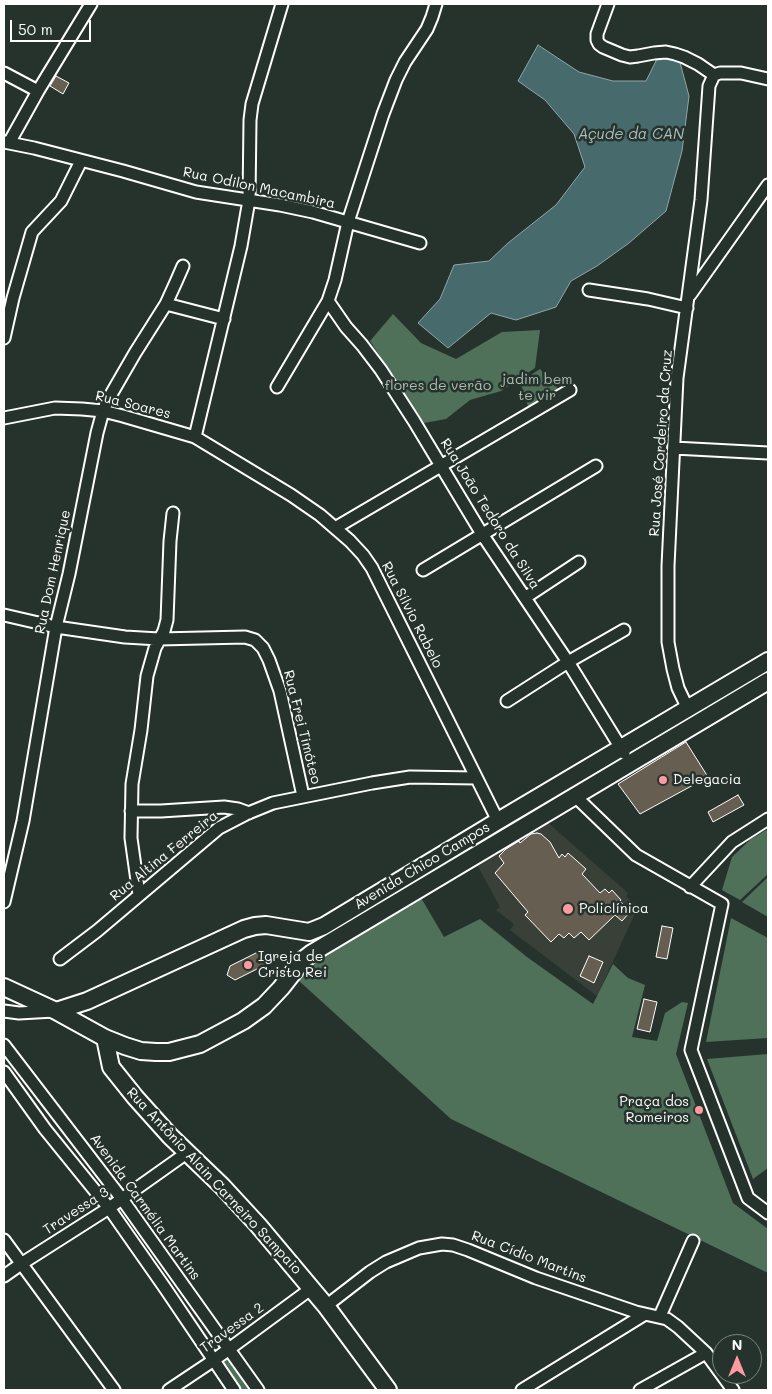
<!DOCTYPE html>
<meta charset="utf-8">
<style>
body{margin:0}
#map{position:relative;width:772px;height:1394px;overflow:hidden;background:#26332d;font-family:Mali,sans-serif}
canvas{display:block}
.frame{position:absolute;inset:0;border:5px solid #fff;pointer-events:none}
.north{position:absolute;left:712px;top:1334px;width:50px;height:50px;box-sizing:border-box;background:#26332d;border:1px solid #7d8581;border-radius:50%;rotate:0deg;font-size:14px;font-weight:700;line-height:20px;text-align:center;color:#fff}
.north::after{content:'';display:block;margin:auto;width:18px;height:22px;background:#ff9aa2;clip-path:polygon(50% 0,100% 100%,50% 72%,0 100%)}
.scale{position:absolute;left:10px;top:20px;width:81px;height:22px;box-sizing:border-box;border:2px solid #fff;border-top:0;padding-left:6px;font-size:15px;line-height:18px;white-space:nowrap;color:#fff;-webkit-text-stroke:4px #26332d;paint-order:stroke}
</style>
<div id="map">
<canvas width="772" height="1394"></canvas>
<div class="frame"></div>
<div class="north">N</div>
<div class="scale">50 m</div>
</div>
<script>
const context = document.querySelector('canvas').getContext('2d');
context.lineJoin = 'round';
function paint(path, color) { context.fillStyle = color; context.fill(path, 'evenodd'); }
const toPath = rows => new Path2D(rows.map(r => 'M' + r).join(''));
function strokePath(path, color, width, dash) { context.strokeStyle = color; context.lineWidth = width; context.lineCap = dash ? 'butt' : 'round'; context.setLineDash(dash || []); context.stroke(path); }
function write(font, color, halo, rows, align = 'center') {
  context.font = font + ' Mali,sans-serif'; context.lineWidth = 5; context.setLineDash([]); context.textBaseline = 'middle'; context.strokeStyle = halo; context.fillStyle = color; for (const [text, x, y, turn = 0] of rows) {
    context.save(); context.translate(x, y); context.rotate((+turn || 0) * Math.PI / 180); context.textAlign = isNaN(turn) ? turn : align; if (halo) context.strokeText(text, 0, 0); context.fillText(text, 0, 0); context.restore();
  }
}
paint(toPath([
 [547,822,628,893,626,896,638,907,597,996,510,930,514,924,496,910,500,907,475,861]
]), '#394038');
paint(toPath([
 [393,314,421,343,456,359,502,332,540,330,535,368,501,391,470,400,446,419,424,423,370,341],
 [540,369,563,394,529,409,520,382],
 [768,829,768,874,740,900,722,890,732,857,751,839],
 [768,877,768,917,742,902],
 [420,896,444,937,480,919,527,957,593,1004,613,964,628,978,645,985,632,1037,657,1041,665,1013,682,1002,688,1003,676,1054,733,1203,768,1229,768,1273,451,1119,298,980,310,961],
 [731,918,768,938,768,1038,706,1042],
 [768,1054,768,1168,753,1179,707,1059],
 [229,1350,258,1390,234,1390,214,1360]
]), '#4f7059');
const water = toPath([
 [538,45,579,72,613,81,646,81,659,55,678,55,689,96,682,151,666,211,629,243,597,266,571,281,556,307,516,320,491,313,448,348,418,323,440,299,454,265,489,261,508,243,556,205,585,167,574,134,545,100,518,81,538,45]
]);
paint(water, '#476a6d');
strokePath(water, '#91a6a7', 1);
const building = toPath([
 [56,76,69,83,63,94,50,86,56,76],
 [686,742,708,777,640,814,618,784,686,742],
 [738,795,744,805,713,822,708,812,738,795],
 [537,833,541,834,550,842,559,858,562,854,565,857,568,853,586,869,582,874,600,893,605,889,609,893,612,890,621,900,620,901,624,905,623,907,629,913,622,921,615,915,589,940,581,932,574,938,569,933,564,938,559,934,551,942,525,915,528,912,495,873,504,863,499,856,506,849,519,841,520,843,531,834,537,833],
 [662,926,673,928,667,959,656,957,662,926],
 [260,951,267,964,235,980,227,975,230,966,260,951],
 [589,956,603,962,594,983,580,976,589,956],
 [644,999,657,1002,650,1032,637,1029,644,999]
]);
paint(building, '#665e50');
strokePath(building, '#fff', 1);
const street = toPath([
 [608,4,597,34,597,40,599,44,603,47,622,55,630,57,638,56,654,53,666,52,675,54,684,57,698,64,714,75],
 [4,73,38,91],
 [4,142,34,148,123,171,196,192,280,205,313,212,420,243],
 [9,143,38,91,91,4],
 [589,290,648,299,687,308],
 [690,295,768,185],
 [328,301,346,327,362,345,381,370,414,421,482,534,568,662,624,753],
 [166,304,224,319],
 [4,338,13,298,32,232,61,201,81,161],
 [277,387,328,301,335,280,348,222,383,114,396,80,405,62,427,29,432,17,436,4],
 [4,418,55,408,82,409,103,411,123,416,195,437,291,495,320,515,350,541,363,555,372,568,498,821],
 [195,437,241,246,249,200,250,120,252,104,282,4],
 [674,448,768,453],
 [335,528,570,390],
 [423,570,596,466],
 [526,597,579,562],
 [4,615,56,627,125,637,159,639,245,637,255,640,263,648,269,660,280,691,303,796],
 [507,701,568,662,624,630],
 [688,709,678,688,673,669,668,642,668,566,677,378,701,200,709,86,714,75,720,73,741,73,768,79],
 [575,796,636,855,722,904,691,1050,748,1198,768,1213],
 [131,811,161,811,224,807,238,809,249,813],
 [690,887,732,842,768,819],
 [139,895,131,838,132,784,141,730,147,676,155,648,164,631,167,620,170,541,173,513],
 [4,902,23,821,56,627,69,574,97,433,103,411,109,398,135,353,166,304,176,282,183,266],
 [60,959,97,931,219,828,246,814,273,803,372,783,410,777,476,778],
 [4,1011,19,1013,54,1011],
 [4,1045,122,1199,258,1390],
 [4,1072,45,1129,109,1208,165,1288,234,1390],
 [4,1240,114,1390],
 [4,1276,21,1264,109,1208,188,1152],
 [326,1306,370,1272,386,1262,419,1248,442,1244,453,1245,468,1250,536,1278,636,1312,667,1319,678,1327,706,1353,733,1390],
 [660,1316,693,1241],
 [169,1390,214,1360,312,1288],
 [522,1390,645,1314],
 [640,1390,706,1353]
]);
const secondary = toPath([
 [4,987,56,1011,105,1038,125,1046,141,1051,156,1052,169,1052,200,1044,243,1021,264,1006,281,988,303,960,312,953,768,681],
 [56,1011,87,1001,244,929,255,926,266,925,309,932,324,926,498,821,768,661],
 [105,1038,111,1067,135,1097,170,1136,222,1186,258,1225,326,1306,388,1390]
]);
strokePath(street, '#fff', 15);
strokePath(secondary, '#fff', 20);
strokePath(street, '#26332d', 11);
strokePath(secondary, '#26332d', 16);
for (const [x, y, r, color] of [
 [663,780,5,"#ff9aa2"],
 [568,909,6,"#ff9aa2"],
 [248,965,5,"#ff9aa2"],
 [699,1110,5,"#ff9aa2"]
]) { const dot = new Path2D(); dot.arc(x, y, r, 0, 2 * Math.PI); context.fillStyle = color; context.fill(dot); strokePath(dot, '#26332d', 2); }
write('14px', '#fff', '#26332d', [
 ["Rua Odilon Macambira",259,188,12],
 ["Rua Soares",133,405,14],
 ["Rua José Cordeiro da Cruz",661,443,-86],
 ["Rua João Tedoro da Silva",490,514,58],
 ["Rua Dom Henrique",53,572,-78],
 ["Rua Sílvio Rabelo",412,615,63],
 ["Rua Frei Timóteo",302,727,76],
 ["Rua Altina Ferreira",164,856,-39],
 ["Avenida Chico Campos",422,866,-31],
 ["Rua Antônio Alain Carneiro Sampaio",214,1181,47],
 ["Avenida Carmélia Martins",145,1207,54],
 ["Travessa 3",76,1211,-33],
 ["Rua Cídio Martins",529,1257,21],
 ["Travessa 2",232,1328,-36]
]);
write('14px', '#b0bfb4', '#26332d', [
 ["jadim bem",537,380],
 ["te vir",537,396],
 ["flores de verão",438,386]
]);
write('14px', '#fff', '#26332d', [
 ["Delegacia",673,780],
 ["Policlínica",579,909],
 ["Igreja de",258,957],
 ["Cristo Rei",258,973],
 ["Praça dos",689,1102,"right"],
 ["Romeiros",689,1118,"right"]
], 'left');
write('italic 15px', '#acbcbd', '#26332d', [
 ["Açude da CAN",631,134]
]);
</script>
